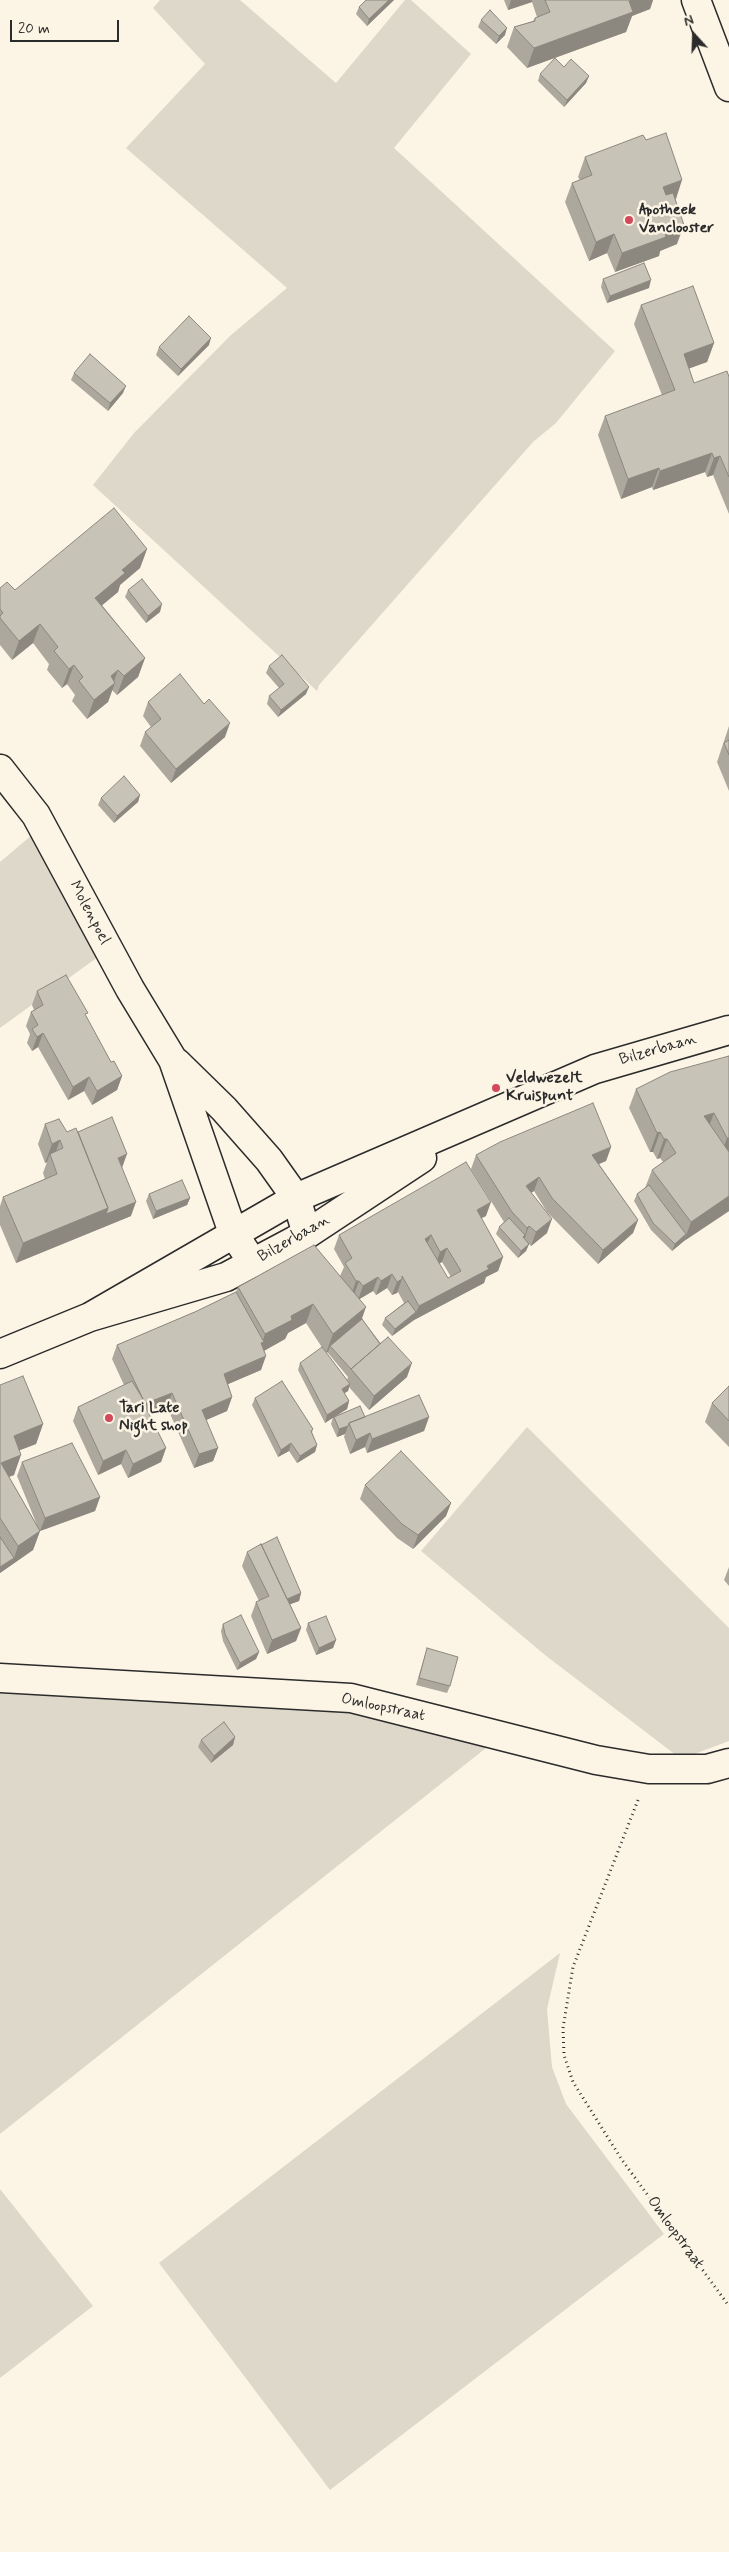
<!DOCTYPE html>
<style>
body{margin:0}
#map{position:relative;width:729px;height:2552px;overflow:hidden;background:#fcf5e5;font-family:Mynerve,sans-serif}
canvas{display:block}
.north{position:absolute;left:669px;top:10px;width:50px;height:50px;-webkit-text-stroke:4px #fcf5e5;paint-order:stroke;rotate:340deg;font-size:14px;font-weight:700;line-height:20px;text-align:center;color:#2b2b2b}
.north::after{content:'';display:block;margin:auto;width:18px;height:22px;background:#2b2b2b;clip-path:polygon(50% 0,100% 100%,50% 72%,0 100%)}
.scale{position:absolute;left:10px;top:20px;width:109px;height:22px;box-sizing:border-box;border:2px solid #2b2b2b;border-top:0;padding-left:6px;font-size:15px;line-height:18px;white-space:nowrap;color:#2b2b2b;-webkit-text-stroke:4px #fcf5e5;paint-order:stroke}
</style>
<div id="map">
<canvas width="729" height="2552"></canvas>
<div class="north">N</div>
<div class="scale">20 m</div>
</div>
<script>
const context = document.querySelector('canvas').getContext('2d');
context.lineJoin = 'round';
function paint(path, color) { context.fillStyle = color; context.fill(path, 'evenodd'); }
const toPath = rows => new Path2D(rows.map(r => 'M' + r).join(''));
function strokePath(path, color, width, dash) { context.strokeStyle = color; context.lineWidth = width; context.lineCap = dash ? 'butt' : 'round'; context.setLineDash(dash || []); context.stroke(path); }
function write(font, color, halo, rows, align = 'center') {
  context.font = font + ' Mynerve,sans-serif'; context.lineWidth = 5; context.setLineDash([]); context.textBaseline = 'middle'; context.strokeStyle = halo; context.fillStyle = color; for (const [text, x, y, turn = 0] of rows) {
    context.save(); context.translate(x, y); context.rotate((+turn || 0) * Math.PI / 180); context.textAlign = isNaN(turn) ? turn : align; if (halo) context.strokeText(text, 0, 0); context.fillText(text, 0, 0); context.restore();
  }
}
paint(toPath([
 [160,0,240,0,336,83,405,0,411,0,471,54,394,148,615,351,556,423,533,442,319,685,317,691,93,485,134,433,231,335,287,288,126,148,205,64,153,8],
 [32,835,102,954,0,1028,0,862],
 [527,1427,729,1628,729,1741,681,1759,545,1655,421,1551],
 [0,1689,322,1708,404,1721,491,1744,0,2134],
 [560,1953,547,2009,552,2067,566,2104,664,2234,330,2490,159,2263],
 [0,2189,93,2306,0,2378]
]), '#ded8ca');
const street = toPath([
 [0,769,36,815,130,989,173,1060,233,1233,253,1263],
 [177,1063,224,1109,269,1160,296,1198,307,1234],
 [0,1678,351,1698,596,1760,649,1769,707,1769,729,1763]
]);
const primary = toPath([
 [696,0,729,87],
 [90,1317,296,1198,595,1069,729,1030],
 [0,1354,90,1317,226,1277,307,1234,422,1158]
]);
strokePath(street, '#2b2b2b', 31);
strokePath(primary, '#2b2b2b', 31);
strokePath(toPath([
 [638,1800,573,1967,563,2028,564,2055,573,2082,622,2160,729,2306]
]), '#2b2b2b', 3, [1, 4]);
strokePath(street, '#fcf5e5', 28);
strokePath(primary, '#fcf5e5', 28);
paint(toPath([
 [366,0,394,0,367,26,356,14,359,7],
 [504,0,653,0,650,9,632,16,626,32,527,68,507,47,514,27,533,21,535,18,537,17,532,2,508,10],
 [481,20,505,35,496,44,478,27],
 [564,67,589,76,586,83,564,107,538,81,540,74],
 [585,157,675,199,677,244,660,251,659,256,615,272,607,253,589,261,565,202,572,183,580,180,578,177],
 [603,279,649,288,607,303,601,287],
 [641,305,714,343,707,362,689,368,694,383,729,377,729,514,713,475,707,477,705,472,653,490,652,487,621,499,598,435,605,416,662,395,634,324],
 [209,345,178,376,156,355,159,347],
 [74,373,123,393,108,411,71,380],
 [147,549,140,568,120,585,118,592,102,605,145,658,138,677,117,695,112,690,108,702,87,719,72,701,75,695,67,684,62,688,47,670,49,664,33,643,12,660,0,645,0,588,15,590],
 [128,590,160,612,146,623,125,597],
 [269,666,306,694,278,717,267,704,269,696,279,688,266,673],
 [148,702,204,704,225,737,171,783,140,746,145,732,151,727,143,716],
 [729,726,729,791,717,762],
 [140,795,138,802,114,823,98,805,101,798],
 [37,991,86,1017,111,1062,122,1076,117,1090,92,1105,84,1091,68,1100,38,1047,32,1051,27,1043,30,1034,26,1026,31,1012,34,1010,32,1005],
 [729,1056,729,1211,684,1241,672,1251,651,1230,634,1201,637,1194,645,1188,652,1170,663,1162,660,1158,657,1159,653,1152,650,1152,629,1108,636,1089],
 [45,1124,67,1132,78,1132,122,1168,131,1216,16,1263,0,1225,0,1206,3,1197,45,1179,43,1173,47,1162,45,1163,38,1144],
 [611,1147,606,1161,599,1164,638,1220,633,1233,598,1264,547,1212,534,1191,531,1192,547,1233,531,1246,529,1244,526,1251,518,1258,496,1234,499,1227,504,1222,471,1169,476,1155],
 [149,1194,190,1198,187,1205,153,1219,146,1201],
 [486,1216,481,1218,503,1257,498,1271,486,1277,484,1283,414,1320,392,1336,382,1325,385,1318,404,1303,398,1292,397,1293,392,1295,387,1288,376,1295,373,1291,359,1299,362,1319,407,1377,369,1410,349,1387,348,1391,344,1393,349,1401,347,1409,334,1417,429,1417,424,1431,367,1453,365,1447,350,1454,344,1437,345,1434,337,1437,331,1424,333,1417,325,1423,298,1370,300,1363,325,1352,306,1323,288,1333,285,1339,264,1351,261,1370,228,1384,232,1397,227,1411,206,1420,218,1448,213,1461,194,1468,167,1407,149,1414,166,1448,161,1462,128,1478,121,1464,98,1475,73,1421,78,1407,124,1385,112,1359,117,1345,197,1311,236,1292,238,1287,340,1276,344,1267,334,1249,339,1235],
 [442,1262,451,1277,448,1278,439,1264],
 [328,1352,328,1353,348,1377,347,1380,326,1353],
 [0,1385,43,1424,36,1444,20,1450,14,1475,9,1477,37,1525,17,1476,22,1462,100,1497,95,1511,40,1531,33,1550,0,1573],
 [729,1386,729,1447,705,1422,712,1403],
 [255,1398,313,1429,312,1433,317,1445,315,1452,297,1463,289,1451,278,1457,252,1405],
 [365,1485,451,1503,446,1516,413,1549,397,1538,360,1499],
 [247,1552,301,1593,299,1601,290,1604,301,1628,296,1641,267,1654,251,1616,256,1602,259,1601,242,1566],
 [729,1567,729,1586,724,1580],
 [308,1623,336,1640,333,1648,316,1655,306,1630],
 [223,1624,259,1652,256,1659,237,1670,223,1641,221,1631],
 [427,1648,450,1686,447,1693,416,1685],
 [235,1737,233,1745,211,1763,198,1747,201,1740]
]), '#aca89d');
paint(toPath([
 [389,0,394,0,367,26,369,19],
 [511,0,532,0,532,2,508,10],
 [632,0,653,0,650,9,632,16,626,32,527,68,534,48],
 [507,28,505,35,496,44,499,36],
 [589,76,586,83,564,107,567,100],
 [682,180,676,199,656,206,663,187],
 [684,225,677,244,660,251,659,256,615,272,622,253,665,233],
 [614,234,607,253,589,261,596,242],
 [651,280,649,288,607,303,610,296],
 [211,338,209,345,178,376,181,369],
 [714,343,707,362,677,373,684,354],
 [126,386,123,393,108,411,110,403],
 [712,453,705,472,653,490,660,471],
 [720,456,713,475,707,477,714,458],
 [659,468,652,487,621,499,628,479],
 [147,549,140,568,120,585,118,592,88,617,95,598,122,570],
 [162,604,160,612,146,623,148,616],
 [40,624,33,643,12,660,19,641],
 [145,658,138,677,117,695,124,676],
 [74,665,67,684,62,688,69,669],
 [118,670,113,684,115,683,108,702,87,719,94,700,111,676],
 [309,687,306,694,278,717,281,710],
 [230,723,225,737,171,783,176,769],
 [140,795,138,802,114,823,117,816],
 [43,1033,38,1047,32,1051,37,1037],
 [122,1076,117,1090,92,1105,97,1091],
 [89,1077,84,1091,68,1100,73,1087],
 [714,1113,707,1132,704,1116],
 [660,1132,653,1152,650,1152,657,1133],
 [727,1138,729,1138,729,1154,720,1158],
 [664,1139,667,1139,660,1158,657,1159],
 [60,1140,53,1160,50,1154,47,1162,45,1163,52,1144],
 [611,1147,606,1161,587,1169,592,1155],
 [127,1154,122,1168,118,1158],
 [539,1177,534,1191,521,1200,526,1186],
 [729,1196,729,1211,684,1241,691,1222],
 [190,1198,187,1205,153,1219,156,1211],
 [136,1202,131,1216,16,1263,23,1243,108,1208],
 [491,1202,486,1216,472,1223,477,1210],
 [552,1219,547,1233,531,1246,536,1232],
 [638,1220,633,1233,598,1264,603,1250],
 [529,1226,524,1240,523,1237,525,1235,527,1228],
 [686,1234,684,1241,672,1251,675,1244],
 [431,1235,425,1249,425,1239],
 [529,1244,526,1251,518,1258,521,1251],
 [447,1248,442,1262,435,1266,440,1252],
 [503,1257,498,1271,486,1277,484,1283,414,1320,392,1336,395,1329,416,1312,419,1306],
 [392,1274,387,1288,376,1295,381,1281],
 [378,1277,373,1291,358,1300,363,1286],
 [402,1279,397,1293,392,1295,397,1282],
 [356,1281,359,1281,354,1295,351,1295],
 [313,1304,306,1323,288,1333,285,1339,260,1353,261,1343,262,1343,265,1334,291,1316],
 [366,1307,359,1327,330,1346,328,1352,326,1353,333,1334],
 [266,1356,261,1370,219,1388,224,1374],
 [412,1363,407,1377,369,1410,374,1396],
 [350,1384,348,1391,339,1397,342,1389],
 [172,1393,167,1407,139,1418,144,1404],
 [232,1397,227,1411,197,1424,202,1410],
 [349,1401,347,1409,325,1423,327,1415],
 [429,1417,424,1431,367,1453,372,1439],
 [43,1424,36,1444,7,1455,14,1436],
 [348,1426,345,1434,337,1437,339,1429],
 [370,1433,365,1447,350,1454,356,1440],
 [291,1443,289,1451,278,1457,281,1450],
 [317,1445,315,1452,297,1463,300,1456],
 [166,1448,161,1462,128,1478,133,1464],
 [218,1448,213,1461,194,1468,199,1454],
 [126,1450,121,1464,98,1475,103,1461],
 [21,1455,14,1475,0,1480,1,1463],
 [100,1497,95,1511,40,1531,33,1550,0,1573,0,1567,14,1558,18,1546,40,1531,45,1518],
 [451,1503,446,1516,413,1549,418,1535],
 [301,1593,299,1601,283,1607,286,1600],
 [301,1628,296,1641,267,1654,272,1640],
 [336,1640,333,1648,316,1655,319,1648],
 [259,1652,256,1659,237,1670,240,1663],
 [235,1737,233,1745,211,1763,214,1756]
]), '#8c8880');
const building = toPath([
 [366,0,389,0,369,19,359,7,366,0],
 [545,0,632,0,629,1,633,12,534,48,514,27,535,21,535,18,550,12,545,0],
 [490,10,507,28,499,36,481,20,490,10],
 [555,58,564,67,571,59,589,76,567,100,540,74,555,58],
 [666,133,682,180,663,187,666,195,673,193,684,225,665,233,666,237,622,253,614,234,596,242,572,183,592,175,585,157,643,135,646,140,666,133],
 [644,263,651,280,610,296,603,279,644,263],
 [693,286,714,343,684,354,694,383,727,371,729,377,729,477,720,456,714,458,712,453,660,471,659,468,628,479,605,416,675,390,641,305,693,286],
 [189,316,211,338,181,369,159,347,189,316],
 [90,354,126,386,110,403,74,373,90,354],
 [114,508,147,549,122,570,125,573,95,598,145,658,124,676,118,670,111,676,115,683,94,700,79,681,83,677,74,665,69,669,54,651,58,647,40,624,19,641,0,618,0,616,3,613,0,609,0,588,7,582,15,590,114,508],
 [142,579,162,604,148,616,128,590,142,579],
 [282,655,309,687,281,710,269,696,284,684,269,666,282,655],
 [180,674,204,704,209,699,230,723,176,769,145,732,161,719,148,702,180,674],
 [729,740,729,755,724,743,729,740],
 [124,776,140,795,117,816,101,798,124,776],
 [66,975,88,1013,85,1014,111,1062,114,1061,122,1076,97,1091,89,1077,73,1087,43,1033,37,1037,32,1029,38,1025,31,1012,43,1005,37,991,66,975],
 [729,1056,729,1138,727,1138,714,1113,704,1116,729,1152,729,1196,691,1222,652,1170,676,1153,667,1139,664,1139,660,1132,657,1133,636,1089,670,1072,729,1056],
 [593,1103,611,1147,592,1155,638,1220,603,1250,552,1198,539,1177,526,1186,552,1219,536,1232,529,1226,527,1228,512,1212,476,1155,500,1142,593,1103],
 [112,1117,127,1154,118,1158,136,1202,106,1214,108,1208,78,1132,112,1117],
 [59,1119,67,1132,76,1128,108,1208,23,1243,3,1197,57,1174,50,1154,63,1148,60,1140,52,1144,45,1124,59,1119],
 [466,1162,491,1202,477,1210,503,1257,487,1266,489,1269,419,1306,402,1276,402,1279,397,1282,392,1274,381,1281,378,1277,363,1286,359,1281,356,1281,345,1263,352,1258,339,1235,466,1162],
 [431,1235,440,1252,447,1248,461,1271,448,1278,425,1239,431,1235],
 [182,1180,190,1198,156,1211,149,1194,182,1180],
 [649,1185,686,1234,675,1244,653,1223,637,1194,649,1185],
 [509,1218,525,1235,523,1237,529,1244,521,1251,499,1227,509,1218],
 [314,1245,366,1307,333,1334,313,1304,291,1316,292,1320,265,1334,238,1287,314,1245],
 [236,1292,264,1342,261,1343,266,1356,224,1374,232,1397,202,1410,218,1448,199,1454,172,1393,144,1404,166,1448,133,1464,126,1450,103,1461,78,1407,132,1381,143,1399,117,1345,197,1311,236,1292],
 [408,1301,416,1312,395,1329,385,1318,408,1301],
 [362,1319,380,1344,351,1369,330,1346,362,1319],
 [388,1337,412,1363,374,1396,351,1369,388,1337],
 [322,1347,350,1384,342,1389,349,1401,327,1415,300,1363,322,1347],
 [23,1376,43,1424,14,1436,21,1455,1,1463,40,1531,18,1546,0,1518,0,1385,23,1376],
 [282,1381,313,1429,311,1431,317,1445,300,1456,291,1443,281,1450,255,1398,282,1381],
 [729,1386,729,1421,712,1403,729,1386],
 [419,1395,429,1417,372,1439,370,1433,356,1440,349,1423,419,1395],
 [360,1406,365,1417,349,1423,348,1426,339,1429,334,1417,360,1406],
 [72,1443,100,1497,45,1518,22,1462,72,1443],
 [401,1451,451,1503,418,1535,402,1524,365,1485,401,1451],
 [0,1537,14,1558,0,1567,0,1537],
 [277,1537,301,1593,287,1599,261,1544,261,1545,277,1537],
 [261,1544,301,1628,272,1640,256,1602,269,1596,247,1552,261,1544],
 [241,1615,259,1652,240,1663,225,1634,223,1624,241,1615],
 [326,1616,336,1640,319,1648,308,1623,326,1616],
 [427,1648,458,1657,450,1686,419,1678,427,1648],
 [224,1722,235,1737,214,1756,201,1740,224,1722]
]);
paint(building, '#c8c3b7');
strokePath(building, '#8c8880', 1);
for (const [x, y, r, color] of [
 [629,220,5,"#d1495b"],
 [496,1088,5,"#d1495b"],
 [109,1418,5,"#d1495b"]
]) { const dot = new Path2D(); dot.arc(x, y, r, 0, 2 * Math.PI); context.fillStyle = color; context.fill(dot); strokePath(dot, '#fcf5e5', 2); }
write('bold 16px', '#2b2b2b', '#fcf5e5', [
 ["Apotheek",639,211],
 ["Vanclooster",639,229],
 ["Veldwezelt",506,1079],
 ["Kruispunt",506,1097],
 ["Tari Late",119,1409],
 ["Night shop",119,1427]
], 'left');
write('16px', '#2b2b2b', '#fcf5e5', [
 ["Molenpoel",89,913,62],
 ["Bilzerbaan",658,1050,-16],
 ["Bilzerbaan",294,1239,-30],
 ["Omloopstraat",383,1708,12],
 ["Omloopstraat",675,2233,54]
]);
</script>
